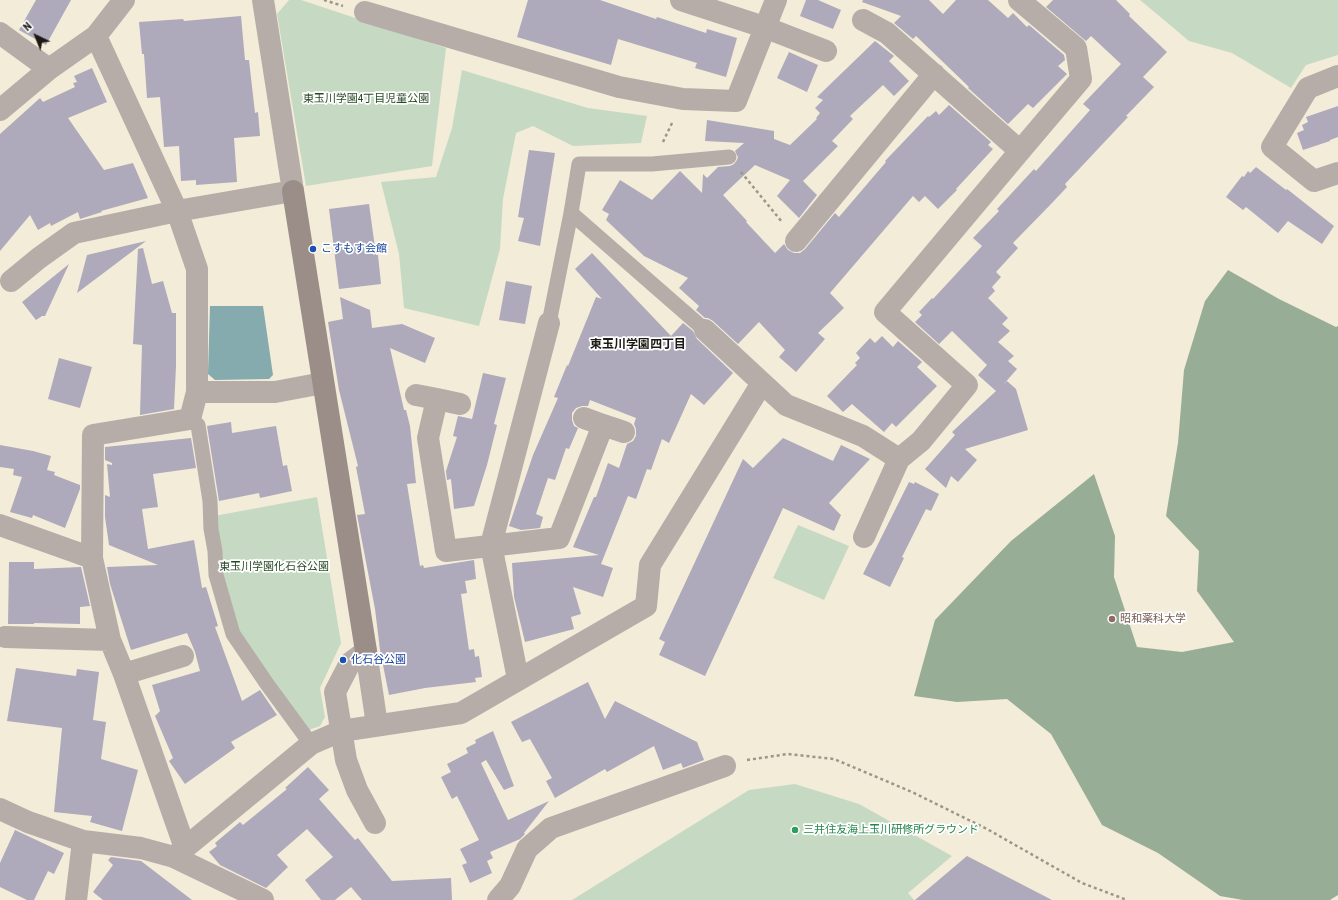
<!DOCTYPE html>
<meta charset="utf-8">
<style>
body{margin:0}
#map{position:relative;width:1338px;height:900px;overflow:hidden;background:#f3ecd9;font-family:"Roboto Condensed",sans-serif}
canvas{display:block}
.north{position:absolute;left:16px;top:16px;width:40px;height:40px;-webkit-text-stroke:3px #fff;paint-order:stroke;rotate:317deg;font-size:11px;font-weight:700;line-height:16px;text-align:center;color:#1d1a13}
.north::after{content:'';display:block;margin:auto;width:14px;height:18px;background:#1d1a13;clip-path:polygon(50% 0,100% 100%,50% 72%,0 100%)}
</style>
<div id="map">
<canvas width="1338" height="900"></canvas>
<div class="north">N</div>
</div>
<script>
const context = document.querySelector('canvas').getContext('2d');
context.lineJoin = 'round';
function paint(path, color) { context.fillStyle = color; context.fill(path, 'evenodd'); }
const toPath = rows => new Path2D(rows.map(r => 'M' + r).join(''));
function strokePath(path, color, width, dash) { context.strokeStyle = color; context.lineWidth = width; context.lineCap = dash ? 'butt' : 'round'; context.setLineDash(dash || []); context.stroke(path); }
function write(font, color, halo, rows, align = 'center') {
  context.font = font + ' "Roboto Condensed","Noto Sans JP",sans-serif'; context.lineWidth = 3.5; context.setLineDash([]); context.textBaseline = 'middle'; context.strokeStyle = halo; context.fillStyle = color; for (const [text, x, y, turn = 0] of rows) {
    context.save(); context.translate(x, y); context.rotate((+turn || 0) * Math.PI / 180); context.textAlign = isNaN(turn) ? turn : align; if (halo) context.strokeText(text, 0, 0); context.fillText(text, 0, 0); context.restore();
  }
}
paint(toPath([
 [289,0,301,0,446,48,432,166,306,186,277,14],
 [1140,0,1338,0,1338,55,1306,65,1291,88,1232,53,1189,41],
 [462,70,588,108,647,116,641,143,573,146,533,126,516,133,503,199,500,249,479,326,404,308,399,254,381,182,436,177,452,128],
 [317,497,341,643,320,688,325,717,320,726,303,732,234,630,221,576,214,516],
 [798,525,849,546,824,600,773,578],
 [795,784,859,804,952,856,908,893,914,900,572,900,749,790]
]), '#c6dac3');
paint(toPath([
 [1228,270,1279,299,1336,327,1338,326,1338,895,1330,900,1243,900,1220,896,1158,853,1102,825,1051,734,1007,699,957,702,914,696,935,620,1011,541,1094,474,1115,536,1114,577,1137,647,1182,652,1234,642,1197,591,1199,551,1166,516,1178,443,1184,370,1205,301]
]), '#98ad95');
paint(toPath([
 [210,306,263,306,273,375,269,379,215,380,208,374]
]), '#85abae');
paint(toPath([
 [36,0,71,0,46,45,19,30],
 [528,0,600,0,656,19,657,17,706,33,707,29,737,38,726,77,695,68,697,63,618,39,611,65,517,37],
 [806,0,818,0,841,10,833,29,800,16],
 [863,0,929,0,943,14,956,0,988,0,1008,18,1013,13,1027,27,1029,25,1064,55,1065,60,1058,66,1067,74,1033,108,1028,104,1008,124,968,88,969,87,916,36,913,39,894,23,901,16,862,2],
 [1053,0,1116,0,1130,14,1129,16,1167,52,1143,77,1154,87,1126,116,1128,117,1065,184,1067,187,1052,203,1013,243,1018,248,996,272,1001,277,992,287,995,291,988,298,1008,318,1002,324,1010,331,998,342,1014,356,1008,361,1017,369,1003,385,1007,381,1016,389,1028,430,965,449,977,460,958,482,951,476,946,488,925,469,955,435,952,432,996,391,978,375,987,365,952,331,939,344,915,322,922,315,919,312,932,298,933,299,982,246,973,238,999,211,997,209,1034,169,1036,171,1090,110,1083,104,1121,64,1091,36,1086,41,1046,7],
 [241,16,245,60,249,60,255,113,258,112,260,136,234,138,237,182,196,185,196,180,181,181,179,146,164,147,160,97,147,98,144,54,142,54,139,22,183,19,184,21],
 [875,41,894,56,889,61,909,81,894,96,883,85,850,116,853,119,832,141,838,146,803,181,817,195,799,218,777,196,790,180,755,165,723,195,747,221,746,222,775,253,784,244,788,250,794,253,800,253,805,249,835,213,839,217,886,162,885,161,928,116,929,117,936,111,939,115,949,105,991,142,988,145,993,149,956,189,957,190,938,209,925,196,919,202,913,196,830,293,844,308,818,333,825,339,796,372,779,357,785,350,759,322,738,344,713,321,708,318,705,318,696,310,699,306,679,288,688,278,644,256,606,220,609,214,602,210,620,180,652,200,680,171,702,193,703,174,707,178,718,167,730,166,734,164,737,160,738,157,735,151,744,143,705,141,707,120,774,131,774,139,790,145,817,119,816,118,820,113,815,108,823,100,817,97],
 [789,52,818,65,807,92,777,78],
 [92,68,107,102,68,118,104,170,133,163,148,198,101,211,102,212,80,219,78,212,51,226,50,223,38,230,30,215,0,251,0,134,40,98,43,102,75,87,73,83,77,82,74,76],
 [1338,106,1338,137,1330,140,1330,141,1303,150,1297,133,1304,130,1302,125,1308,122,1306,117],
 [529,150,555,153,540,246,518,241,524,218,518,217],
 [1256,167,1286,190,1287,189,1334,226,1322,244,1288,221,1278,233,1246,207,1243,210,1226,197,1242,176,1244,177,1248,171,1250,173],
 [369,204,376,255,378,255,381,284,339,289,329,209],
 [146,241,77,293,87,255],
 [143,248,152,284,163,281,172,313,176,313,176,366,174,409,140,415,142,345,133,344,138,249],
 [592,253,671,336,683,323,693,331,697,339,733,373,704,405,691,394,669,443,662,439,651,470,647,469,636,499,628,496,601,564,613,568,603,597,573,587,581,614,571,617,574,629,525,642,514,597,512,563,599,555,573,547,594,497,596,497,608,463,619,468,627,444,633,441,636,436,636,429,634,424,636,418,590,400,588,406,582,406,576,408,572,413,572,420,574,426,578,428,569,449,566,448,555,480,548,478,536,514,543,517,540,528,521,530,509,526,533,455,558,398,554,397,567,365,568,366,596,297,602,299,575,269],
 [69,264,45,316,42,316,36,320,22,302],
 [506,281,532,286,525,324,499,320],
 [340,297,370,310,372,328,402,324,435,338,425,363,390,348,404,410,406,410,410,426,416,483,407,484,420,566,423,565,424,568,474,560,476,579,465,581,467,593,461,594,469,650,474,649,475,657,479,656,482,677,475,678,476,682,425,688,389,695,380,650,375,609,357,515,365,514,356,467,358,466,339,390,328,322,343,319],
 [882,336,893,347,898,341,922,362,917,367,937,386,896,427,892,423,884,432,852,404,843,412,827,396,857,365,855,363,860,358,856,353,870,338,875,343],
 [59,358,92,367,80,408,48,399],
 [483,373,506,378,494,424,497,425,487,465,474,506,454,509,451,479,447,480,446,471,457,437,453,436,458,416,472,419],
 [231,422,232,433,276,426,283,466,287,465,292,491,260,498,259,493,219,501,207,426],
 [191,438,196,468,153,474,158,507,142,509,148,549,194,540,202,588,206,587,218,626,215,627,242,701,260,690,277,715,231,742,235,748,185,784,169,761,173,758,155,716,160,711,152,685,200,671,195,652,187,633,131,650,110,584,107,567,158,565,109,545,105,517,105,495,110,497,107,464,112,465,112,463,105,460,105,447],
 [783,438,833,461,841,445,870,459,829,503,841,515,834,531,783,508,705,676,659,655,665,642,659,639,743,459,753,468],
 [0,445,33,451,51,456,47,470,55,472,54,475,80,485,80,489,65,528,33,515,32,518,10,512,22,477,13,475,14,469,0,467],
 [909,482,914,484,915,482,939,494,931,511,926,509,902,557,904,558,890,587,863,574],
 [9,562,34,562,34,569,81,567,90,606,80,607,80,624,34,623,34,624,8,624],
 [16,668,76,676,77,669,99,672,93,720,106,722,101,759,138,770,122,831,90,822,92,816,54,812,62,728,7,721],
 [588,682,605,719,615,701,697,742,704,760,683,768,681,763,663,770,654,746,607,772,605,769,555,798,546,781,552,778,530,739,522,742,511,722],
 [493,731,514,786,504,790,486,760,481,763,508,820,549,801,524,833,525,834,520,839,490,852,493,858,487,861,492,873,470,883,462,865,467,863,460,849,479,840,457,796,452,799,441,777,451,772,447,764,468,753,466,748,476,743,475,740],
 [308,767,329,790,319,799,355,840,358,838,392,881,451,878,452,900,362,900,351,887,335,900,321,900,305,880,333,857,307,829,277,855,288,867,266,888,220,865,209,852,217,846,215,843,240,822,243,825,287,789,285,788],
 [15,830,64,853,54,874,48,871,34,900,27,900,0,887,0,863],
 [967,856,1052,900,915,900],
 [111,857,141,861,192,900,103,900,93,892,113,865,108,860]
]), '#aea9bb');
strokePath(toPath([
 [324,0,343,6],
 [663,142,673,121],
 [741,172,782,222],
 [747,760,788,754,834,759,912,792,987,829,1082,883,1127,900]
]), '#9b9688', 2.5, [3, 3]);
strokePath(toPath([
 [571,213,705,330],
 [549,323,571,213,579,164,652,164,729,157],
 [190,419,198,425,210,501,211,529,215,551,216,575,233,634,267,684,311,744]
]), '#b6ada9', 15);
strokePath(toPath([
 [681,0,764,27,826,51],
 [365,12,619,87,683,99,736,101,776,0],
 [863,20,887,33,1020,151],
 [0,33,49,69],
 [96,36,177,211,197,269,197,392,190,419,93,435,92,558,110,640,124,674,185,848],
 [1338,76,1308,88,1272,147,1314,181,1338,173],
 [0,110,49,69,96,36,124,0],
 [796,241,934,74],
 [11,281,39,258,74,233,177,211,293,191,263,0],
 [705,330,786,405,863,436,899,459],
 [197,392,275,392,323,383],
 [416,395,437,399],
 [460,404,437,399,428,438,446,551,559,538,603,425,584,418],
 [603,425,624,432],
 [0,525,92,558],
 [864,537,899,459,921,441,967,385,885,312,1020,151,1081,79,1076,48,1019,0],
 [5,637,110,640],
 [124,674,183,656],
 [518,679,491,545,549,323],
 [0,809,28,822,83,841,141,848,174,857,263,900],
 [375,823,357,790,346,760,335,692,350,663,366,651,377,725],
 [175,856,311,744,341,731,461,713,646,606,650,565,762,383],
 [76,900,83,841],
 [498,900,510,886,527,849,551,828,725,766]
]), '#b6ada9', 22);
strokePath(toPath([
 [293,191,366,651]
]), '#9b8e89', 22);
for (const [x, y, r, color] of [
 [313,249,4,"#1a4fb4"],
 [1112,619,4,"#8d6e63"],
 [343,660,4,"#1a4fb4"],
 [795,830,4,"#2e9e5b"]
]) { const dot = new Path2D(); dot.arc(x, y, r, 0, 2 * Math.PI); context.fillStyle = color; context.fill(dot); strokePath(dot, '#fff', 1.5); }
write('11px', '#284925', '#fff', [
 ["東玉川学園4丁目児童公園",366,99],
 ["東玉川学園化石谷公園",274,567]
]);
write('11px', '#164399', '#fff', [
 ["こすもす会館",321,249],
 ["化石谷公園",351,660]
], 'left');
write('11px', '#785e54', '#fff', [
 ["昭和薬科大学",1120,619]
], 'left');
write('11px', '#27864d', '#fff', [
 ["三井住友海上玉川研修所グラウンド",803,830]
], 'left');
write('bold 12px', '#1d1a13', '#fff', [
 ["東玉川学園四丁目",638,345]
]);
</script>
